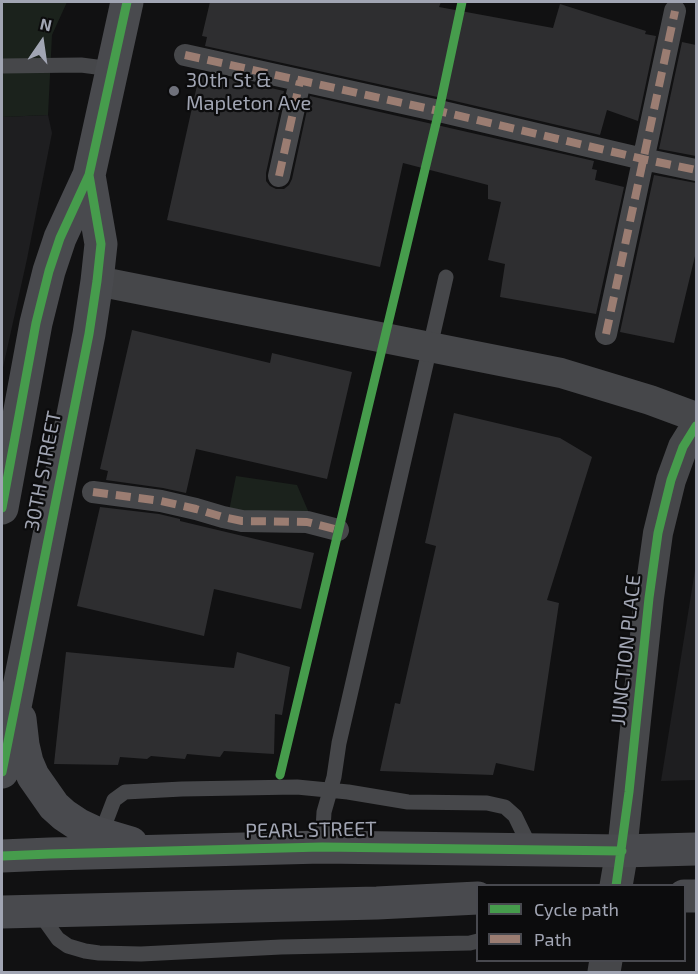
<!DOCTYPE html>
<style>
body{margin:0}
#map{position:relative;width:698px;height:974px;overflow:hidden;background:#111112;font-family:"Exo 2",sans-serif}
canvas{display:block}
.frame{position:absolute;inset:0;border:3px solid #a1a5b3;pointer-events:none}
.legend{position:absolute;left:476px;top:884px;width:210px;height:78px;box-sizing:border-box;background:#0c0c0d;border:2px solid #48494f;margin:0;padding:8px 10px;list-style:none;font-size:18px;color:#a1a5b3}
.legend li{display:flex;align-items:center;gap:12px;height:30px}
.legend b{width:30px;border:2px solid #48494f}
.north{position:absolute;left:12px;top:12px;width:60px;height:60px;-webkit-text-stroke:4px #0c0c0d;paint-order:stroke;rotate:13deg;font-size:16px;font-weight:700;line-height:24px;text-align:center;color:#a1a5b3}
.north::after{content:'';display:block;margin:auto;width:21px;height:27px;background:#a1a5b3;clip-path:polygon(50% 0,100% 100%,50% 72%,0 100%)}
</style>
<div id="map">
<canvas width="698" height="974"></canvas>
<div class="frame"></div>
<ul class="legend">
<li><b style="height:8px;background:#469c4c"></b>Cycle path</li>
<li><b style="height:8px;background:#9b7d72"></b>Path</li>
</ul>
<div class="north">N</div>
</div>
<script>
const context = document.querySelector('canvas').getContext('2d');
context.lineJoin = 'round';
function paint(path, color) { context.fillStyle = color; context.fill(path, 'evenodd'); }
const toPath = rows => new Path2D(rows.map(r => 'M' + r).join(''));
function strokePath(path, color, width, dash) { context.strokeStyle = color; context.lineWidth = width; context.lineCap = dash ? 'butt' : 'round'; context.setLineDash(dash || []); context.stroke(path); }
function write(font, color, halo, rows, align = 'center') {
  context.font = font + ' "Exo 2",sans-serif'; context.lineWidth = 4.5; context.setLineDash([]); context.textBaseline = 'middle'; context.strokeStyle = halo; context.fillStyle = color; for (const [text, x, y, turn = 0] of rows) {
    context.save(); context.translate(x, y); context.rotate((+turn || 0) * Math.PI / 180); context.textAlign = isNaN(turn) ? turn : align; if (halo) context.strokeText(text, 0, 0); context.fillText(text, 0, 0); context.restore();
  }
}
paint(toPath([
 [48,115,52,133,27,259,2,372,2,117],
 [696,564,696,780,661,781]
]), '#1e1e20');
paint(toPath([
 [2,2,67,2,52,35,48,115,2,117],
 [236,476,297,485,309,513,229,511]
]), '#1b221c');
paint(toPath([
 [210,2,441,2,439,7,553,28,560,4,646,31,645,34,656,36,638,121,607,110,600,135,442,98,205,46,207,37,202,36],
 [682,42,696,45,696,156,659,149],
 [200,72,284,91,266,173,266,181,270,186,276,189,284,189,289,185,292,179,310,96,594,161,592,169,597,170,595,180,624,187,596,314,500,297,505,264,488,260,501,202,488,199,488,185,403,163,380,267,167,220],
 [654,175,696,183,696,252,674,343,620,332],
 [132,330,270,363,272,353,352,372,327,479,196,449,186,493,163,488,106,480,108,471,100,469],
 [454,413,560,438,592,457,547,600,559,603,534,771,496,763,493,775,380,771,395,703,400,704,436,546,425,543],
 [100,507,159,514,180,519,180,521,314,553,301,609,214,589,204,636,77,606],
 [66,652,234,668,237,652,290,667,282,715,275,714,274,754,224,751,220,757,187,754,185,759,151,756,147,759,120,757,118,765,54,764]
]), '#2e2e30');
strokePath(toPath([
 [2,66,81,65,112,69],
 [101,834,114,800,125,792,182,789,297,787,348,792,408,802,487,803,505,807,515,816,531,849],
 [322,847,324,812,334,777,339,743,446,277],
 [38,911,58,939,68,946,85,951,99,953,141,954,281,947,470,943,478,941]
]), '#46474a', 15);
strokePath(toPath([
 [185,55,439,111,643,159,696,170],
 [279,176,300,81],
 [606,334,675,11],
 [93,492,161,501,196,509,223,517,242,521,307,522,338,530]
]), '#46474a', 22);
strokePath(toPath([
 [97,281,561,373,650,400,696,417],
 [622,851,649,598,658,533,671,480,683,447,696,426]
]), '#46474a', 30);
strokePath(toPath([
 [616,886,622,851],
 [604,972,606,960]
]), '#46474a', 33);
strokePath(toPath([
 [2,508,36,323,49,271,60,238,89,175,127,2],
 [20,719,23,745,27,762,33,776,54,806,64,815,79,825,94,832,131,843],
 [2,772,89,334,97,281,101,244,89,175],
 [2,856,50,854,322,847,622,851,696,849],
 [684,896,696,896],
 [2,912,377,903,478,898]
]), '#494a4e', 33);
strokePath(toPath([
 [185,55,439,111,643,159,696,170],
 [279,176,300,81],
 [606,334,675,11],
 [93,492,161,501,196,509,223,517,242,521,307,522,338,530],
 [2,972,3,971]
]), '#9b7d72', 8, [15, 8]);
strokePath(toPath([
 [2,508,36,323,49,271,60,238,89,175,127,2],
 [2,772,89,334,97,281,101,244,89,175],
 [280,775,438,115,462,2],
 [2,856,50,854,322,847,622,851],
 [616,886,629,792,649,598,658,533,671,480,683,447,696,426]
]), '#469c4c', 9);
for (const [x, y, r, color] of [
 [174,91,6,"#6f717b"]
]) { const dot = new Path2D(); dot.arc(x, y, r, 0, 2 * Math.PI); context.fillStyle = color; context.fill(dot); strokePath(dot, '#0c0c0d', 2); }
write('20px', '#a1a5b3', '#0c0c0d', [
 ["30th St &",186,80],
 ["Mapleton Ave",186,103]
], 'left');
write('20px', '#a1a5b3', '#0c0c0d', [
 ["30TH STREET",43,471,-79],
 ["JUNCTION PLACE",626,650,-84],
 ["PEARL STREET",311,830,-1]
]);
</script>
